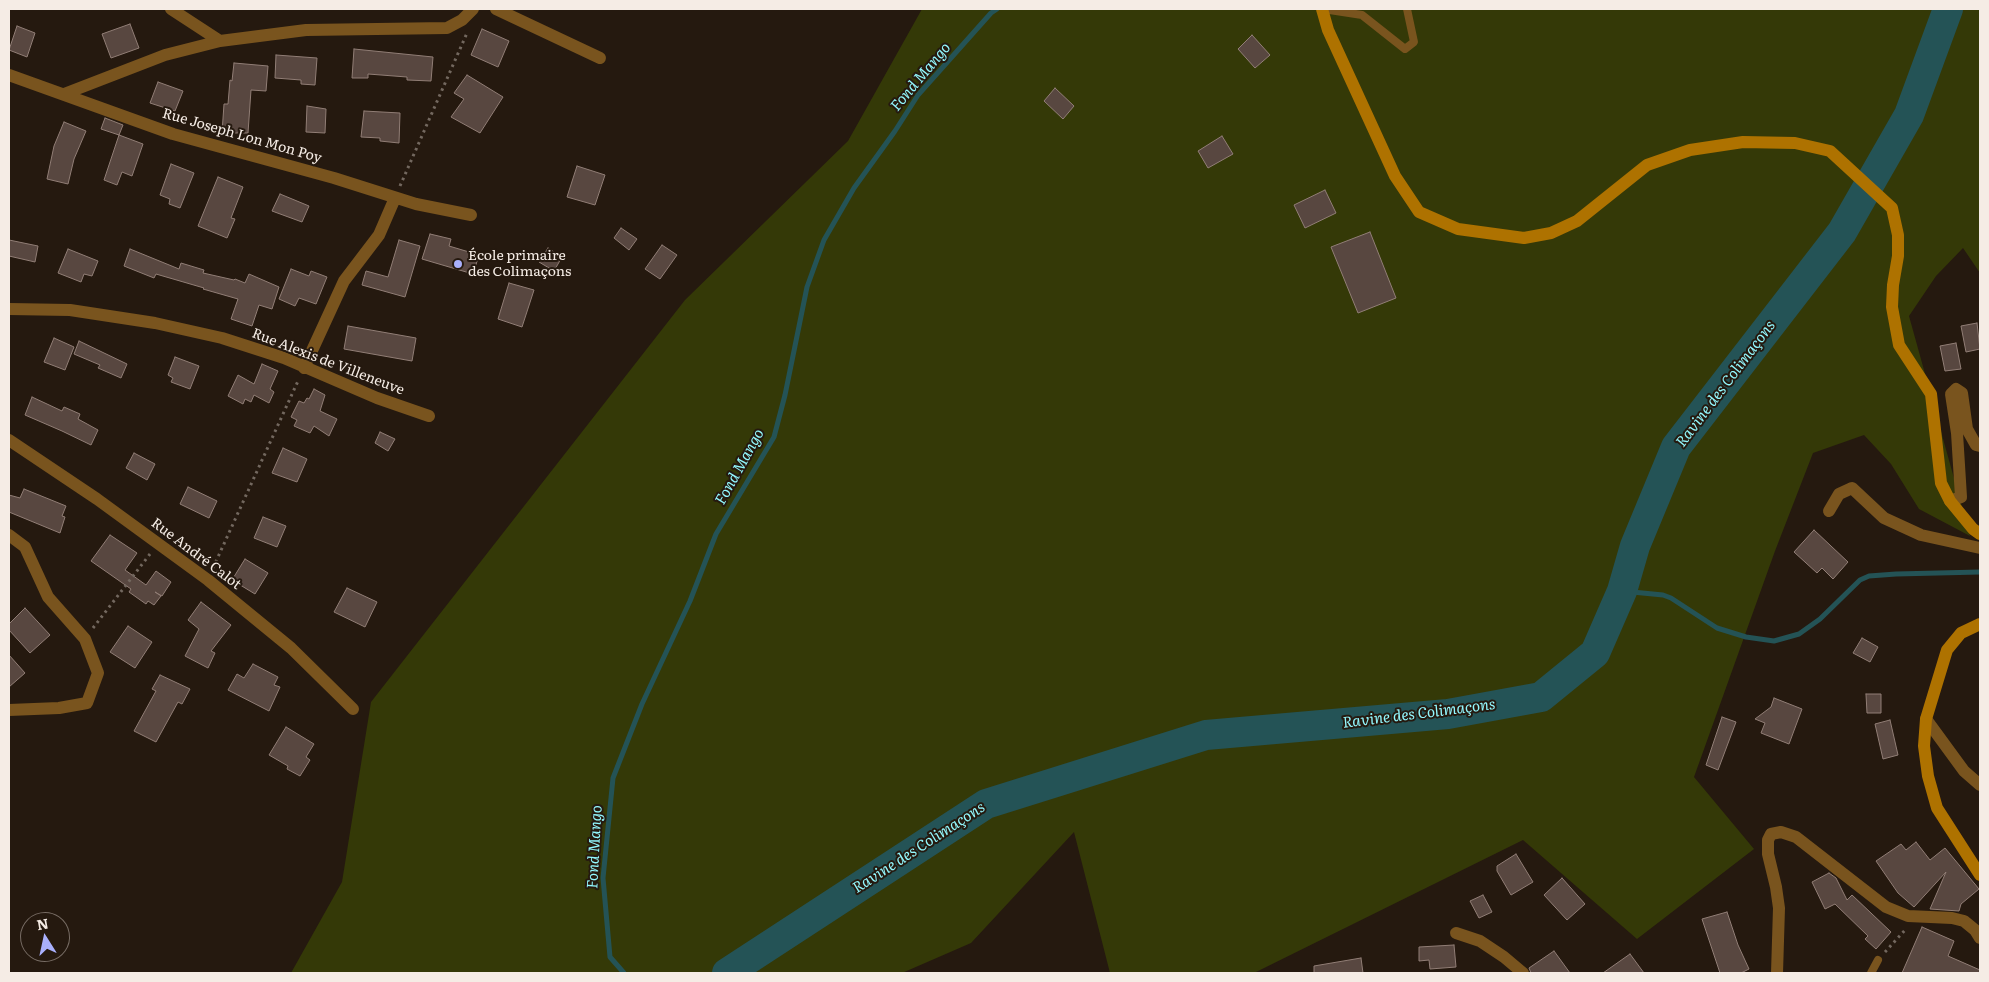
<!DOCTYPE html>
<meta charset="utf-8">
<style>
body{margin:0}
#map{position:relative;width:1989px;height:982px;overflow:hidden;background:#25190f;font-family:Literata,serif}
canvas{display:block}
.frame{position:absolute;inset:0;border:10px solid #f5ece5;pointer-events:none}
.north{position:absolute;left:20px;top:912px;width:50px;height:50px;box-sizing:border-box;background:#25190f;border:1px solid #786d65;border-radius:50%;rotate:350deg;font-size:14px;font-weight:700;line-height:20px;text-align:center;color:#f5ece5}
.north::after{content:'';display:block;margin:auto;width:18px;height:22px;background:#a9b0fc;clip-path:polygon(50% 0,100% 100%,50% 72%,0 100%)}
</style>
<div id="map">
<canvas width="1989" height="982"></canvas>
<div class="frame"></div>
<div class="north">N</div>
</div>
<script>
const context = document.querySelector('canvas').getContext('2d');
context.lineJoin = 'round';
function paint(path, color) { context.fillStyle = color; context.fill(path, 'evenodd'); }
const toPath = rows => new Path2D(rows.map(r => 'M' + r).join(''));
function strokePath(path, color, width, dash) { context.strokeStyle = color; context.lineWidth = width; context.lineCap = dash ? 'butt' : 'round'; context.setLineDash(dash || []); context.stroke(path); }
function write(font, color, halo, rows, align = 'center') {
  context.font = font + ' Literata,serif'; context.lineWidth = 4; context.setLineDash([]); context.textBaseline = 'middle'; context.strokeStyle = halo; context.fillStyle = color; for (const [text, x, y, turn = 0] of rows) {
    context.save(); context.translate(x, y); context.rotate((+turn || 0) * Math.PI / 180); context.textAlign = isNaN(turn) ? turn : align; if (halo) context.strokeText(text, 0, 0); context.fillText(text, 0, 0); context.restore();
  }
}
paint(toPath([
 [922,9,1980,9,1980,273,1963,248,1936,276,1909,316,1970,536,1919,509,1891,464,1864,435,1813,453,1775,551,1694,777,1754,849,1637,939,1523,840,1254,973,1110,973,1074,832,971,943,902,973,291,973,342,882,371,702,685,300,848,141]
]), '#343907');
strokePath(toPath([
 [1622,591,1663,595,1671,598,1717,628,1746,637,1774,641,1799,634,1820,619,1860,580,1869,576,1896,574,1980,572],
 [624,973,610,957,603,878,613,778,642,704,690,601,716,534,774,437,785,395,807,287,824,240,854,188,895,131,918,95,991,13,997,9]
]), '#245356', 5);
strokePath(toPath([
 [727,973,986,804,1206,735,1448,714,1541,697,1595,653,1622,591,1635,546,1676,447,1842,232,1909,115,1948,9]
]), '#245356', 30);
const building = toPath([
 [130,24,139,48,111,58,102,34,130,24],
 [17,26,35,33,27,57,9,50,17,26],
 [482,29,509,41,498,67,471,55,482,29],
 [1252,35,1270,55,1255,68,1238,49,1252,35],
 [354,49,433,57,431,81,407,80,407,77,368,74,368,78,352,78,354,49],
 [276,55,317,58,315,85,301,84,301,80,275,78,276,55],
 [234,63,268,66,266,91,251,90,248,133,222,133,224,104,228,104,230,80,232,81,234,63],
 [467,75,503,97,480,133,451,117,464,99,454,93,467,75],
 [158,82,183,91,175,111,150,103,158,82],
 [1055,88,1074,106,1063,119,1044,101,1055,88],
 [307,106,326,109,325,133,306,132,307,106],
 [364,111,400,113,399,143,380,141,380,138,361,137,364,111],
 [105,118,123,125,119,135,101,129,105,118],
 [64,122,86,131,74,159,68,184,47,179,54,146,64,122],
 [119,135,143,144,132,176,122,172,117,185,104,180,119,135],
 [1222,136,1233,154,1208,168,1198,151,1222,136],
 [171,164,194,173,180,208,169,204,170,199,160,195,171,164],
 [577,166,605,175,595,205,567,197,577,166],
 [218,177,243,187,231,218,235,219,227,238,198,226,218,177],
 [1325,190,1336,213,1305,228,1294,205,1325,190],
 [280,194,309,206,302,222,272,211,280,194],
 [621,228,637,239,629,250,614,238,621,228],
 [1370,232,1396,298,1358,313,1331,247,1370,232],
 [430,234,451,239,449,246,479,255,473,274,422,259,430,234],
 [9,240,38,246,35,262,9,256,9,240],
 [399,240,420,246,405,297,362,285,366,271,388,277,399,240],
 [662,245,677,255,660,279,645,269,662,245],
 [548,248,562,257,554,271,539,262,548,248],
 [68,249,98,261,92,276,84,274,81,282,58,273,68,249],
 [130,249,179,269,181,263,204,270,203,273,234,280,235,279,245,283,249,274,279,287,272,309,259,305,252,326,231,319,238,299,203,289,204,288,156,274,154,278,124,266,130,249],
 [291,269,309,276,311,271,327,277,316,304,299,298,295,306,279,299,291,269],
 [509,283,534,290,522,327,498,319,509,283],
 [1977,323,1980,349,1966,352,1961,326,1977,323],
 [348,326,416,338,412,361,344,349,348,326],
 [54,338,74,347,65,370,44,362,54,338],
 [79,341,127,364,121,378,98,368,100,365,74,354,79,341],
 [1956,343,1961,369,1945,371,1940,346,1956,343],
 [175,357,199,366,190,389,171,382,173,378,168,375,175,357],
 [262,364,278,371,270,389,274,392,269,403,254,395,251,402,245,399,243,404,228,396,238,375,254,384,262,364],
 [314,389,325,395,320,411,337,419,329,436,314,426,310,433,294,426,297,420,291,417,299,401,304,403,307,398,309,399,314,389],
 [32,397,62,411,64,407,80,414,78,419,98,430,91,445,62,431,25,415,32,397],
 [380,432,395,439,388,451,375,443,380,432],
 [283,448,307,459,297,482,272,473,283,448],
 [134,453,155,464,147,480,126,468,134,453],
 [188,487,217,501,209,518,180,504,188,487],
 [24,489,66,506,62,516,65,517,60,533,9,512,9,495,20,498,24,489],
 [263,517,286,526,277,547,254,538,263,517],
 [1814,530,1848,562,1833,579,1822,568,1817,573,1794,552,1814,530],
 [110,535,137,553,125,570,146,585,156,571,171,582,162,596,155,592,161,596,154,605,148,601,146,604,129,592,131,589,91,561,110,535],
 [245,559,268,573,255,594,232,580,245,559],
 [347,588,377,602,365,627,334,612,347,588],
 [201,602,231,625,211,651,215,653,208,668,185,656,199,629,188,620,201,602],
 [25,608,50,635,30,653,9,630,9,624,25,608],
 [128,626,152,642,135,668,110,652,128,626],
 [1862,638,1878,647,1870,662,1853,653,1862,638],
 [9,655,25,673,9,687,9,655],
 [253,664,278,677,274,685,280,687,269,711,228,690,237,674,244,678,253,664],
 [160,675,190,689,182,704,178,702,156,742,134,731,156,691,152,689,160,675],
 [1866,694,1881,694,1881,713,1867,713,1866,694],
 [1774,698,1802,709,1789,744,1761,733,1765,723,1755,719,1771,707,1774,698],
 [1722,717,1736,722,1718,770,1706,765,1722,717],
 [1890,720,1898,755,1883,759,1875,724,1890,720],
 [286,727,314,744,306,757,310,760,300,776,287,769,288,766,269,755,286,727],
 [1916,842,1930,860,1945,848,1979,889,1961,904,1959,911,1930,909,1946,872,1914,907,1898,893,1876,861,1901,844,1906,850,1916,842],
 [1516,854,1533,882,1511,895,1497,871,1497,866,1516,854],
 [1829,873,1836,878,1847,900,1852,895,1891,932,1876,949,1865,939,1868,936,1835,904,1825,909,1812,882,1829,873],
 [1562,878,1585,904,1567,920,1544,895,1562,878],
 [1483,895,1492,912,1479,918,1470,901,1483,895],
 [1727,912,1738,945,1749,969,1741,973,1720,973,1702,919,1727,912],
 [1922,927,1954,941,1948,956,1980,970,1980,973,1902,973,1922,927],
 [1454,945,1456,967,1430,969,1429,960,1419,961,1419,947,1454,945],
 [1554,951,1570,973,1531,973,1529,968,1554,951],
 [1630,954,1644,973,1603,973,1630,954],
 [1361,958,1363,973,1314,973,1314,966,1361,958]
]);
paint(building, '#584740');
strokePath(building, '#917e76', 1);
strokePath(toPath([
 [400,186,467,33],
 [213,568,298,381],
 [93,628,150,554],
 [1885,952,1906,929]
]), '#73685f', 3, [2.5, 4]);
strokePath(toPath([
 [1323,9,1362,15,1405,49,1414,42,1407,9],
 [1871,973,1878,960]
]), '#79541e', 8);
strokePath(toPath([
 [171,9,220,41],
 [496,9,600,58],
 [9,75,173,134,334,178,416,204,471,215],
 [64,94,165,55,220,41,306,30,447,28,462,20,473,9],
 [9,309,70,310,155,323,222,338,284,358,377,398,429,416],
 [304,368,344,281,379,235,395,198],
 [9,440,97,499,208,580,291,648,353,709],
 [1950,501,1961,497,1957,433,1951,394,1956,389,1962,393,1967,429,1976,445,1980,446],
 [1829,511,1839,494,1852,488,1884,518,1921,535,1980,548],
 [9,535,25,547,48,597,85,639,98,673,87,703,59,708,9,710],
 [1926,719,1964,771,1980,785],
 [1456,933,1480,941,1504,957,1523,973],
 [1777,973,1779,908,1776,887,1768,854,1768,840,1771,834,1781,832,1796,837,1886,907,1908,916,1952,918,1964,921,1975,930,1980,938]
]), '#79541e', 12);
strokePath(toPath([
 [1322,9,1328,30,1395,176,1419,212,1458,229,1524,238,1551,233,1577,221,1647,165,1690,150,1743,142,1795,143,1830,151,1892,208,1898,235,1898,256,1893,285,1892,307,1899,345,1931,394,1941,483,1950,501,1973,529,1980,534],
 [1980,624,1961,633,1947,650,1926,719,1924,746,1928,776,1937,808,1980,875]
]), '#ae7200', 12);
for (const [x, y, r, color] of [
 [458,264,5,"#a9b0fc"]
]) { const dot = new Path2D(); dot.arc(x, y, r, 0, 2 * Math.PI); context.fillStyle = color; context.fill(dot); strokePath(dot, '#25190f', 2); }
write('14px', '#f5ece5', '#25190f', [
 ["Rue Joseph Lon Mon Poy",242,136,16],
 ["Rue Alexis de Villeneuve",328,362,21],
 ["Rue André Calot",196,554,37]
]);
write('14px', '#f5ece5', '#25190f', [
 ["École primaire",468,256],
 ["des Colimaçons",468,272]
], 'left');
write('italic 15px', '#93f8fe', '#25190f', [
 ["Fond Mango",921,77,-50],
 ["Ravine des Colimaçons",1726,384,-53],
 ["Fond Mango",740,467,-61],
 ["Ravine des Colimaçons",1419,714,-7],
 ["Fond Mango",595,847,-87],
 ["Ravine des Colimaçons",919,848,-33]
]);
</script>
